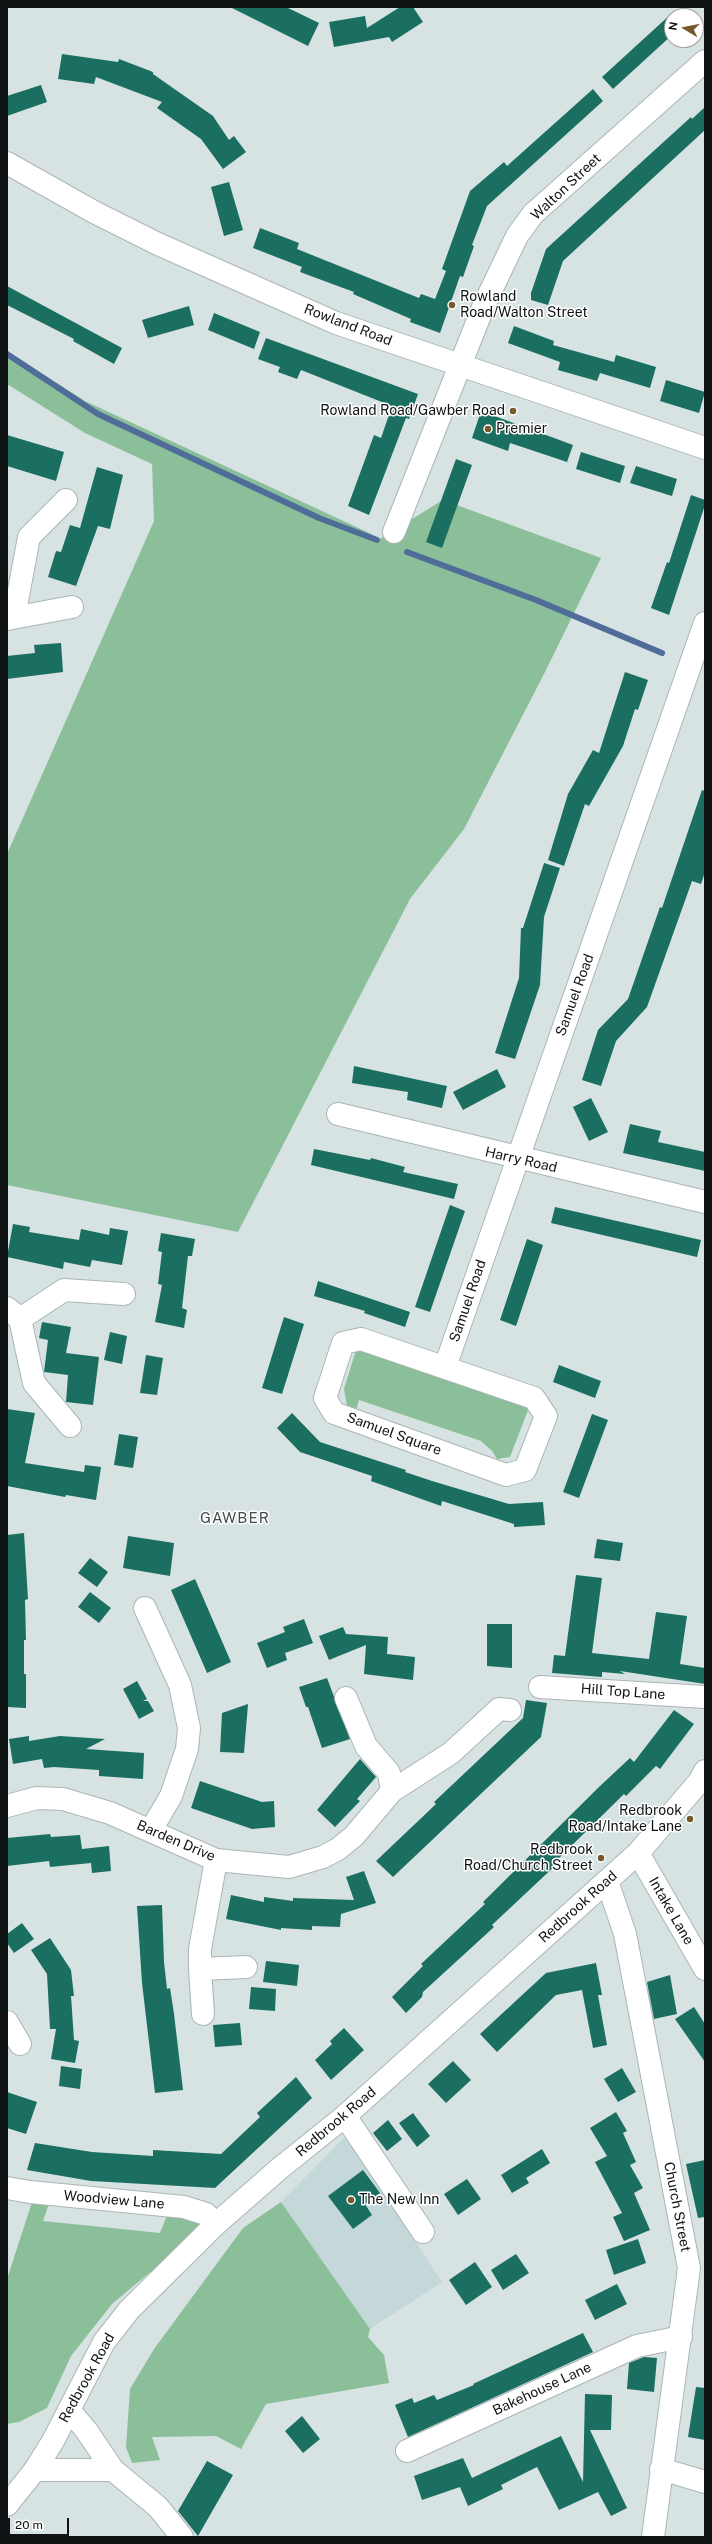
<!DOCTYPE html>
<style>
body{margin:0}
#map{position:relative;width:712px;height:2544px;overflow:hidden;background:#d7e2e3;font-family:"Public Sans",sans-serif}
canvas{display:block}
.frame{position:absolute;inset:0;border:8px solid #0f1314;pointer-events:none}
.north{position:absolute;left:664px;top:8px;width:40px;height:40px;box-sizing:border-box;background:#fff;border:1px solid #9fa1a1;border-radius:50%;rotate:280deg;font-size:11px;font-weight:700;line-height:16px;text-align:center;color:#0f1314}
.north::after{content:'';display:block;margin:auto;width:14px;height:18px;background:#77592e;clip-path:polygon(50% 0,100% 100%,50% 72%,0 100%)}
.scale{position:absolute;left:8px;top:2518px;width:61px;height:18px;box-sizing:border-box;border:2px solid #0f1314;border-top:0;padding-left:5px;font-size:12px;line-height:14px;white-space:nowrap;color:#0f1314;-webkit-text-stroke:3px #fff;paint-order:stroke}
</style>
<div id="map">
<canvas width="712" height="2544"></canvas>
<div class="frame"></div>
<div class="north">N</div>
<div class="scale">20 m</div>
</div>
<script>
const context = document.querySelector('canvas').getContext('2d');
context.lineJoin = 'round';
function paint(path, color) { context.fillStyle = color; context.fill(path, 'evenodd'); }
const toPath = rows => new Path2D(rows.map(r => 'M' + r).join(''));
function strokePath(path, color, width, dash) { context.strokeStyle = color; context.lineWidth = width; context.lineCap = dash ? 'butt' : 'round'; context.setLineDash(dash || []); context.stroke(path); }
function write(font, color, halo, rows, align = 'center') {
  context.font = font + ' "Public Sans",sans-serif'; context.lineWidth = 3; context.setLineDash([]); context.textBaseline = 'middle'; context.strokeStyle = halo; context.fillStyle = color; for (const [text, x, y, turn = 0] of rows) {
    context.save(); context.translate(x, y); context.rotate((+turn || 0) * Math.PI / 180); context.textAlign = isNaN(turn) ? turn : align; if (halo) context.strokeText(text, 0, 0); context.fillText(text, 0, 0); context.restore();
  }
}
paint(toPath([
 [346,2136,442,2282,370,2329,281,2202]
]), '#c4d8da');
paint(toPath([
 [7,351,85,401,365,531,379,538,378,540,443,500,601,558,545,672,464,829,410,899,238,1232,7,1185,7,854,154,521,152,464,85,433,7,384],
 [364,1348,530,1405,510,1457,497,1459,492,1451,481,1441,359,1400,356,1411,347,1406,344,1389,356,1350],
 [33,2199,50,2201,43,2221,160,2233,168,2213,201,2221,186,2242,112,2304,71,2356,47,2408,19,2422,7,2424,7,2279],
 [281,2202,370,2329,368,2337,384,2355,389,2383,266,2404,241,2449,216,2436,152,2437,160,2460,132,2463,126,2447,130,2389,154,2349,243,2228]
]), '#8bbf99');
strokePath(toPath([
 [7,354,98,414,319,518,377,540],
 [407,552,536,600,662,653]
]), '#4f6d98', 6);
paint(toPath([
 [230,7,286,7,319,23,308,46],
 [400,7,413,7,423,22,392,42,389,37,334,47,329,22,365,16,367,28],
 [672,13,672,35,613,89,602,77],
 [62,54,118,62,119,59,153,72,153,74,213,116,229,140,234,136,246,152,223,169,201,139,157,108,162,102,96,77,94,84,58,79],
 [41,85,47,102,7,116,7,96],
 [593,89,603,101,487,206,472,245,474,246,463,277,460,276,440,333,410,322,411,319,353,294,354,292,300,272,302,267,253,248,260,228,299,243,297,249,419,298,421,294,435,299,446,271,442,269,470,191,504,162,507,166],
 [705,107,705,130,563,261,548,305,531,300,531,293,546,249,691,117,692,119],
 [229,182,243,230,224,236,211,187],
 [7,286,122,348,114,364,73,341,74,339,7,305],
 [189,306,194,325,148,338,142,320],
 [214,313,260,332,254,349,208,330],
 [514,326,554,341,553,345,614,362,616,355,656,367,650,388,600,373,597,381,558,370,560,362,508,343],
 [266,338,418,394,409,419,406,418,369,515,348,506,374,435,381,438,392,406,301,370,297,379,278,372,280,367,258,359],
 [666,380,705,392,699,413,660,401],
 [481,411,573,445,567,462,510,443,508,451,472,438],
 [7,435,64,452,56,481,7,466],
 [581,452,625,466,620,483,576,469],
 [456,459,472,465,442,548,426,542],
 [636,466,677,479,672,496,630,483],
 [97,467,123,475,110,529,98,526,76,586,48,577,56,551,61,552,70,525,80,528],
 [691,495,705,500,705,505,669,615,651,608,667,562,669,563],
 [61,643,63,672,7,679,7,656,35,653,34,645],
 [625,672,648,680,638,710,635,709,623,746,589,806,585,804,564,866,548,860,568,794,593,750,599,753],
 [702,790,705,791,705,872,701,884,692,881,647,1007,616,1041,601,1086,582,1080,598,1030,628,999,660,907,662,908],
 [544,863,560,868,544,917,540,985,515,1059,495,1053,519,978,521,928,523,928],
 [354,1066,447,1086,442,1108,407,1100,408,1092,352,1083],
 [497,1069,506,1087,463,1110,453,1092],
 [591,1098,608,1132,589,1141,573,1107],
 [630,1124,661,1131,658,1142,705,1152,705,1171,623,1153],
 [314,1149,370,1160,371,1158,405,1167,403,1172,458,1184,454,1199,311,1165],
 [450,1205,465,1211,430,1312,415,1307],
 [555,1207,701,1240,697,1257,551,1223],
 [13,1224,30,1227,29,1232,79,1240,81,1229,109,1235,110,1228,128,1231,122,1265,92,1260,90,1267,64,1262,63,1269,7,1257],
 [161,1233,195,1239,192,1256,188,1256,182,1308,187,1310,184,1328,155,1322,162,1285,158,1284,162,1252,158,1251],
 [527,1239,543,1245,516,1326,500,1320],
 [318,1281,410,1312,405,1327,364,1313,365,1311,314,1296],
 [284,1317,304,1324,282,1394,262,1388],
 [42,1322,71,1327,66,1353,99,1357,93,1405,66,1402,68,1375,44,1372,48,1340,39,1338],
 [110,1332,127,1336,122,1364,104,1360],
 [146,1355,163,1358,157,1395,140,1393],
 [559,1365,601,1381,595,1398,553,1382],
 [7,1409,35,1413,25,1463,84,1472,85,1465,101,1467,96,1500,66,1495,65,1497,7,1486],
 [292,1413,320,1442,406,1470,405,1472,432,1481,509,1504,543,1502,545,1525,514,1527,514,1524,442,1501,441,1506,371,1481,372,1476,300,1452,277,1428],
 [592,1414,608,1420,579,1498,563,1492],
 [119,1434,138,1437,133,1468,114,1465],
 [24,1533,28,1599,25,1600,26,1640,24,1640,24,1674,26,1674,26,1708,7,1707,7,1535],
 [128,1536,174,1543,170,1576,123,1568],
 [597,1539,623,1543,620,1561,594,1558],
 [90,1558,108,1572,97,1587,78,1573],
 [576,1575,602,1578,592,1653,649,1659,656,1612,687,1616,680,1664,705,1668,705,1684,620,1671,625,1674,602,1672,602,1677,552,1673,554,1655,565,1656],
 [195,1579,231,1662,207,1673,171,1590],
 [90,1592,111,1608,99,1623,78,1607],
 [304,1619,313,1643,285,1653,287,1660,267,1668,257,1643,285,1632,283,1627],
 [487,1624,512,1624,512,1668,487,1666],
 [343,1627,346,1634,388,1637,387,1654,415,1657,413,1680,364,1674,366,1645,329,1660,319,1636],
 [327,1678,350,1739,322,1748,308,1707,306,1707,299,1687],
 [137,1681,147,1699,143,1701,148,1701,154,1711,139,1719,123,1689],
 [526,1700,547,1703,541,1737,393,1877,376,1861,436,1804,434,1802,523,1718],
 [248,1704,244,1753,220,1752,222,1713],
 [674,1710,694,1724,660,1769,656,1766,626,1796,624,1794,555,1862,557,1864,492,1925,494,1927,423,1992,422,1997,406,2013,392,1997,423,1966,421,1964,485,1904,483,1902,600,1786,630,1758,634,1762],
 [29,1736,29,1741,60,1736,105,1739,86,1749,144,1753,143,1779,99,1776,99,1770,54,1767,44,1768,42,1759,13,1764,9,1739],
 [360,1759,376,1777,357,1799,360,1801,335,1827,317,1810],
 [200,1781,262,1802,274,1801,275,1827,252,1829,191,1808],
 [50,1834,51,1837,80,1835,82,1849,109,1846,111,1871,92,1873,91,1863,50,1867,49,1861,7,1866,7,1838],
 [364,1871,376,1903,341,1914,340,1927,312,1926,312,1930,281,1928,281,1930,226,1919,231,1895,264,1902,264,1897,293,1901,293,1898,354,1900,346,1877],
 [162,1905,164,1962,167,1989,170,1988,174,2014,183,2090,155,2093,142,1983,137,1906],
 [22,1923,34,1939,14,1953,7,1943,7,1934],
 [50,1938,71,1970,74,1996,71,1996,74,2040,79,2041,75,2063,51,2059,56,2029,50,2029,47,1974,31,1950],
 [266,1961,299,1965,297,1986,263,1982],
 [596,1963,602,1995,598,1995,607,2045,593,2048,582,1990,556,1995,497,2052,480,2034,546,1973],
 [670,1975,677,2014,654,2019,647,1982],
 [251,1987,276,1989,275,2011,249,2009],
 [694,2007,705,2024,705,2062,675,2019],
 [240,2023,242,2045,215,2047,213,2025],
 [344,2028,364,2050,331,2080,315,2060,332,2044,330,2041],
 [453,2061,471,2080,446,2103,428,2084],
 [61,2066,82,2069,80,2089,59,2086],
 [622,2068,636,2092,618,2102,604,2079],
 [296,2077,312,2098,215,2188,91,2181,27,2170,35,2143,92,2152,153,2156,153,2150,221,2154,260,2117,257,2113],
 [7,2092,37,2102,26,2134,7,2128],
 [616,2112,627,2131,623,2133,636,2162,630,2165,643,2188,634,2193,650,2230,624,2241,613,2217,622,2213,595,2162,607,2156,590,2128],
 [413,2113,430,2136,417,2147,399,2123],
 [388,2120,402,2139,387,2151,373,2133],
 [542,2149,550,2163,526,2178,529,2183,512,2193,501,2175],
 [705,2160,705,2217,698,2218,686,2164],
 [363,2170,380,2193,365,2204,372,2215,353,2229,328,2196],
 [467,2179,481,2199,458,2215,444,2194],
 [638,2239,646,2263,614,2275,606,2250],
 [516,2254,529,2273,503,2290,491,2270],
 [475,2262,492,2287,466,2305,449,2280],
 [617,2284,627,2304,595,2320,585,2300],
 [583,2333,593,2352,408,2437,395,2405,412,2398,414,2403,434,2395,437,2400,474,2385,473,2384],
 [644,2357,657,2358,654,2392,627,2389,629,2363],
 [696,2387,705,2388,705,2440,688,2437],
 [585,2394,612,2395,611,2430,590,2430,627,2508,611,2516,598,2492,559,2510,537,2467,501,2485,503,2489,468,2506,460,2487,422,2500,414,2476,463,2458,472,2478,561,2436,583,2482],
 [302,2416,320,2439,303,2453,285,2431],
 [207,2461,233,2475,198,2536,178,2511]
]), '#1b6f61');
const minor = toPath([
 [7,163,94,212,158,244,336,323,705,448],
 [394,532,484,305,517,236,533,214,705,61],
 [14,617,29,537,66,500],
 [7,619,72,607],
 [338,1114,705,1202],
 [7,1308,20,1319,34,1383,70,1426],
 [20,1319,64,1290,124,1294],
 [361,1339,534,1398,546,1416,525,1470,506,1475,334,1413,325,1398,343,1343,361,1339],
 [445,1367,705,623],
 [145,1608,180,1685,189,1728,187,1749,171,1796,151,1830],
 [540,1687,705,1697],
 [392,1791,451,1753,499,1709,510,1710],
 [7,1806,37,1798,63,1799,110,1813,216,1860,289,1867,323,1857,338,1849,354,1836,392,1791,389,1773,366,1746,346,1698],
 [638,1853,705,1969],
 [216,1860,200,1949,200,1969,246,1967],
 [607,1881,625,1934,689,2268,653,2537],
 [200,1969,203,2014],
 [7,2022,20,2044],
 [345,2116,423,2232],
 [7,2188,30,2192,184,2207,206,2214,216,2224],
 [69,2410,86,2430,113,2470,158,2507,182,2537],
 [407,2451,637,2346,681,2337],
 [661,2469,705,2482],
 [35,2470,113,2470]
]);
const tertiary = toPath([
 [7,2505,35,2470,53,2441,104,2342,129,2310,216,2224,279,2169,345,2116,638,1853,699,1782,705,1771]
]);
strokePath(minor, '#abb5b6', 24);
strokePath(tertiary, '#abb5b6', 24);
strokePath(minor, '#fff', 22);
strokePath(tertiary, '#fff', 22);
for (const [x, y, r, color] of [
 [452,305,4,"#77592e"],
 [513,411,4,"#77592e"],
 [488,429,4,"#77592e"],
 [690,1819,4,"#77592e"],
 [601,1858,4,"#77592e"],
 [351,2200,4,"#77592e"]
]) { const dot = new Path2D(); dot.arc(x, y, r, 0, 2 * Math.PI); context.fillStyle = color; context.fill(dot); strokePath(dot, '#fff', 1.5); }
write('14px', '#0f1314', '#fff', [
 ["Walton Street",566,187,-43],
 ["Rowland Road",348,325,21],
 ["Samuel Road",575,995,-70],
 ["Harry Road",521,1160,13],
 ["Samuel Road",468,1301,-71],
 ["Samuel Square",394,1434,20],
 ["Hill Top Lane",623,1692,4],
 ["Barden Drive",176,1841,23],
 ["Redbrook Road",578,1907,-42],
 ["Intake Lane",671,1911,60],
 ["Redbrook Road",336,2122,-40],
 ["Woodview Lane",114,2200,5],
 ["Church Street",677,2207,79],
 ["Redbrook Road",87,2378,-61],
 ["Bakehouse Lane",542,2389,-25]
]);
write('14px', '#0f1314', '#fff', [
 ["Rowland",460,297],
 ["Road/Walton Street",460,313],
 ["Rowland Road/Gawber Road",505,411,"right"],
 ["Premier",496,429],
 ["Redbrook",682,1811,"right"],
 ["Road/Intake Lane",682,1827,"right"],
 ["Redbrook",593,1850,"right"],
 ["Road/Church Street",593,1866,"right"],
 ["The New Inn",359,2200]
], 'left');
context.letterSpacing = '1px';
write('15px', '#434c4d', '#fff', [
 ["GAWBER",235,1518]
]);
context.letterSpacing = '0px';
</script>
